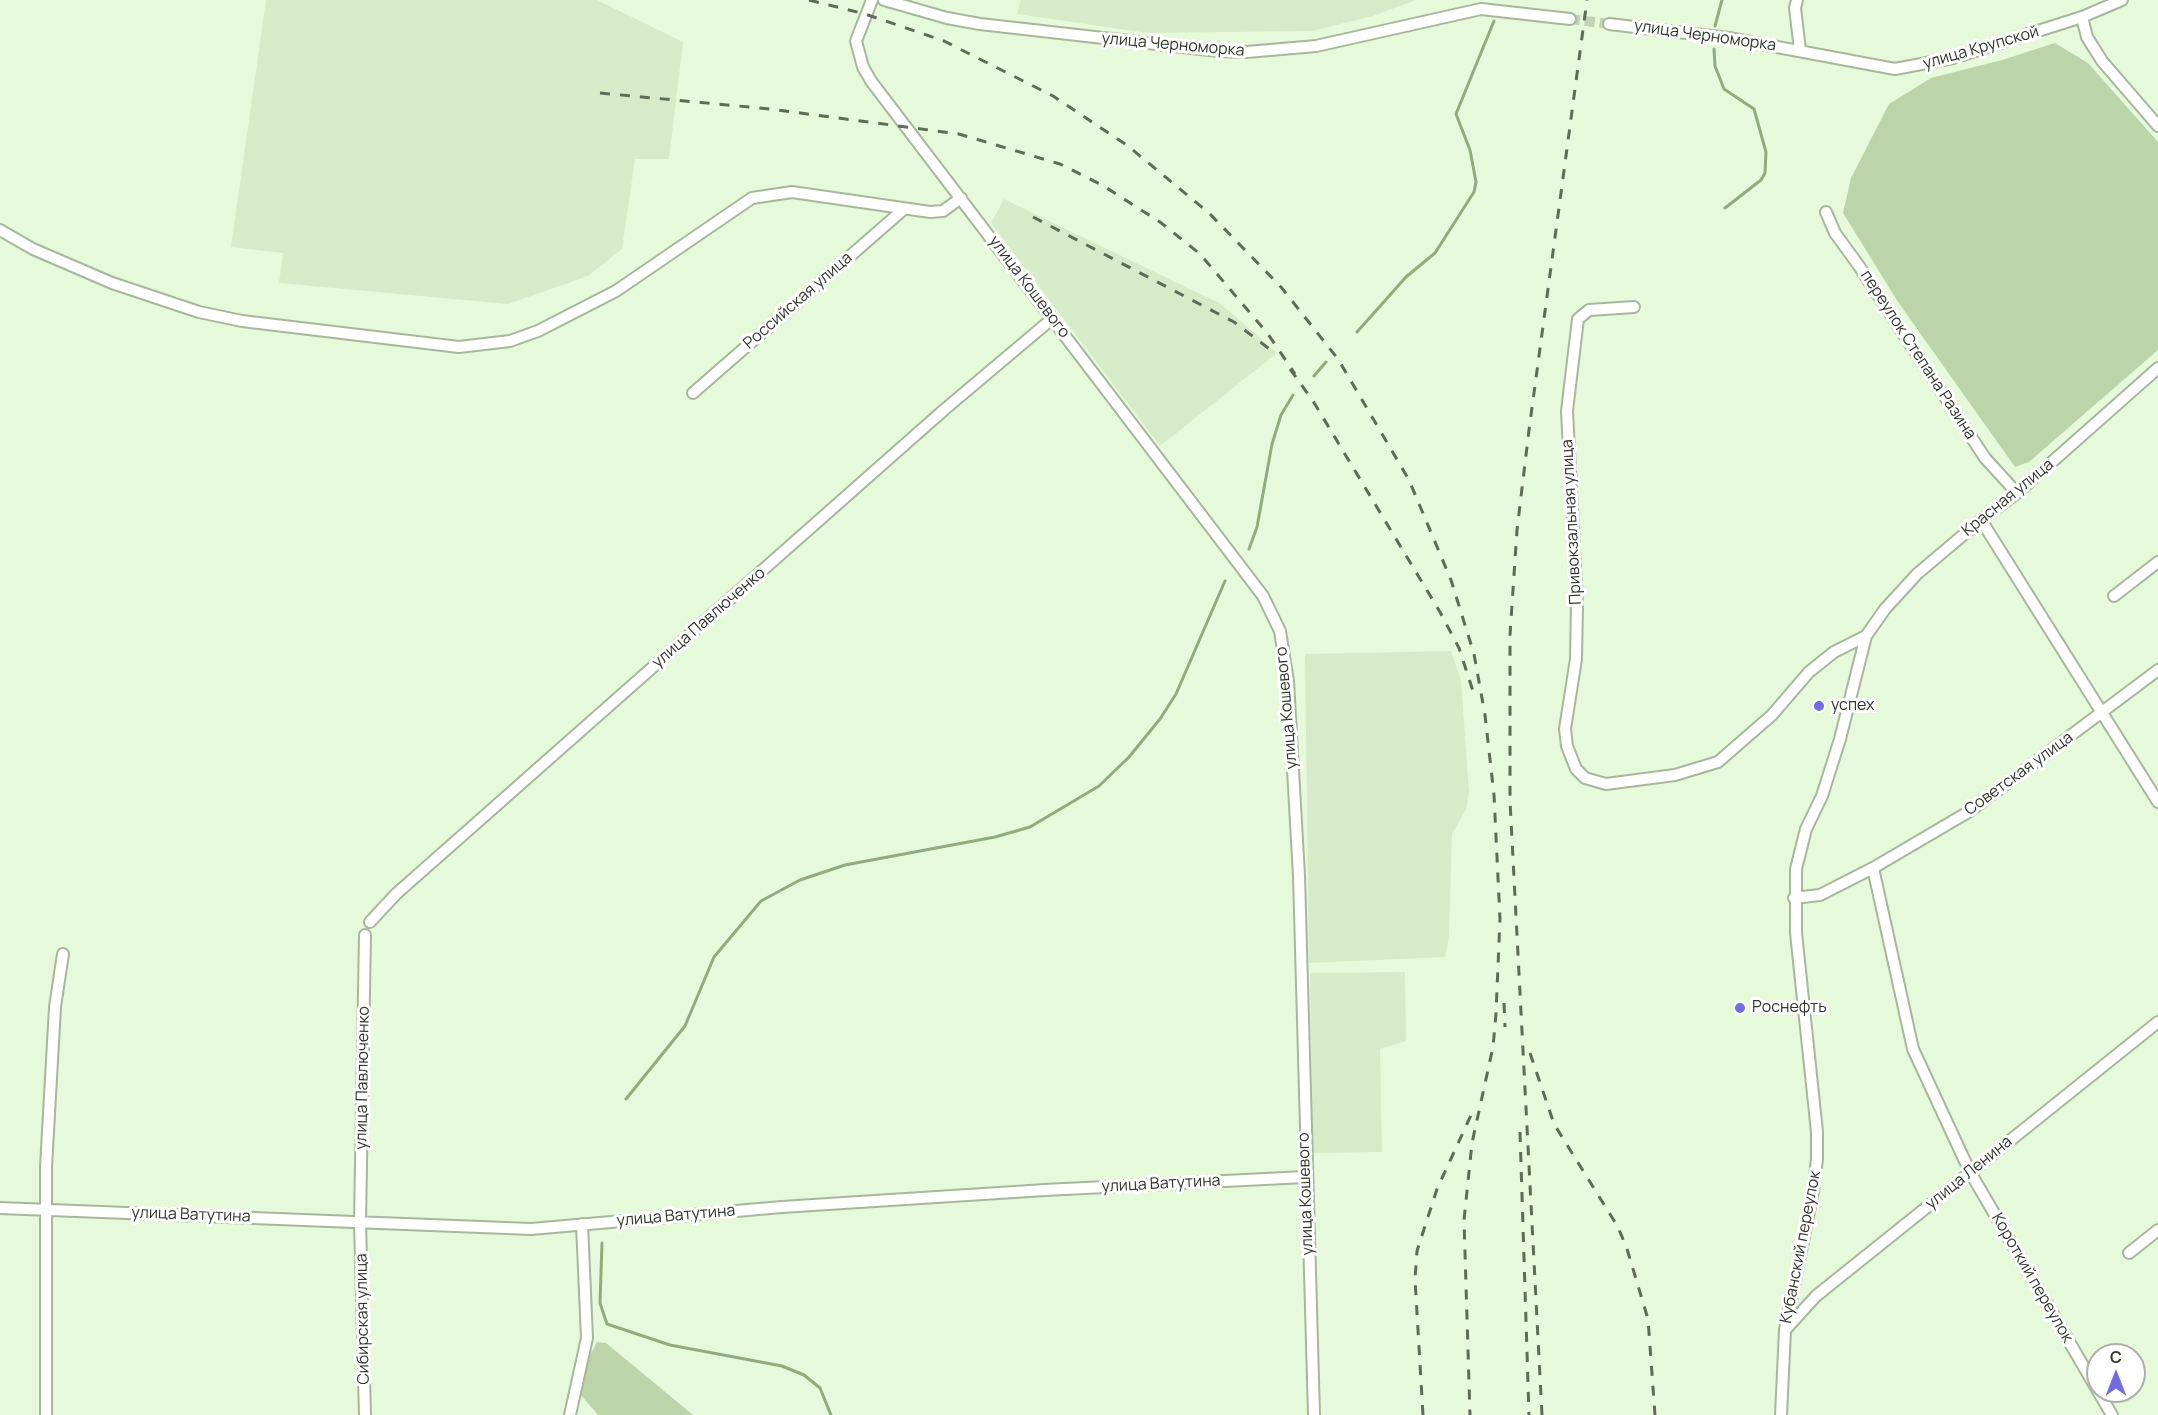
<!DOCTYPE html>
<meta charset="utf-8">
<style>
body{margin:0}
#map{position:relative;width:2158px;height:1415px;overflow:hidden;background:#e7f9db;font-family:Manrope,sans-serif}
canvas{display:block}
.north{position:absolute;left:2086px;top:1343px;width:60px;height:60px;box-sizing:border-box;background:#fff;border:2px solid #acafaa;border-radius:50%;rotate:0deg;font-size:16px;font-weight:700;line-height:24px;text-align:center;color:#2f362a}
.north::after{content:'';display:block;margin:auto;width:21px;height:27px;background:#726be5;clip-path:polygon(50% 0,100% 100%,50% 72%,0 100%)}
</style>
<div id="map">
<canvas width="2158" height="1415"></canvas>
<div class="north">С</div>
</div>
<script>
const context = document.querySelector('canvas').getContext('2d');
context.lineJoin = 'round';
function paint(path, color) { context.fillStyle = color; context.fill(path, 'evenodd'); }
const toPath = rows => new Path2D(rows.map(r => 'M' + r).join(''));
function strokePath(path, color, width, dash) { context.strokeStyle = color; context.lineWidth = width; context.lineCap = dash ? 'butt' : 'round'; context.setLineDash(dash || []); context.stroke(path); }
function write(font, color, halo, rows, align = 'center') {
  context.font = font + ' Manrope,sans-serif'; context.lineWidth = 6; context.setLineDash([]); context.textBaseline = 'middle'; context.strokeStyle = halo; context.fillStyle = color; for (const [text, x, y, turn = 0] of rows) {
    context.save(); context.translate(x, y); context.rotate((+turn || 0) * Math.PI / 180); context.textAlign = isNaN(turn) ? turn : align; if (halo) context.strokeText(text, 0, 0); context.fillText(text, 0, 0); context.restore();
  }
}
paint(toPath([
 [266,0,597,0,683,42,669,159,635,159,622,249,588,276,508,304,279,283,283,253,231,247],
 [1021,0,1416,0,1373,16,1312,31,1148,33,1017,14],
 [1004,199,1221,304,1277,353,1160,446,991,223],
 [1451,651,1461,680,1469,792,1466,809,1452,834,1449,936,1445,957,1309,963,1305,654],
 [1405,972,1406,1041,1380,1049,1382,1152,1313,1153,1310,973]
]), '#d7ebc8');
paint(toPath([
 [2055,43,2088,63,2158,142,2158,350,2029,462,2015,467,1898,302,1843,213,1851,178,1889,104,1931,78,2002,60],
 [597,1342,606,1343,693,1415,598,1415,580,1394,586,1363]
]), '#bbd4aa');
strokePath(toPath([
 [1715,26,1722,0],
 [1714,49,1715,66,1724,89,1754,109,1766,152,1765,173,1761,180,1725,208],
 [1357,332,1406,277,1435,253,1474,192,1476,182,1470,150,1456,114,1494,21],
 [1314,376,1326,362],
 [1249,549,1257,527,1272,444,1281,415,1293,395],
 [626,1099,685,1026,714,957,761,901,800,880,845,865,995,837,1030,827,1099,786,1129,757,1160,719,1176,694,1225,581],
 [602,1243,600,1303,607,1324,670,1345,782,1366,804,1375,820,1388,831,1415]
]), '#90ac7d', 3);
strokePath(toPath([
 [1570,19,1609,24]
]), '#c2d2b8', 10, [10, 5]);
const minor = toPath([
 [872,0,856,41,863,67,871,81,1263,596,1280,631,1288,681,1299,876,1314,1415],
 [884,0,947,18,980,24,1218,51,1247,52,1316,46,1481,9,1570,19],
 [1797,0,1795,8,1800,50],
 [2082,17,2087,37,2102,61,2158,126],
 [1609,24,1729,38,1895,69,1953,58,2082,17,2122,0],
 [1826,212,1835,233,1859,266,1985,458,2017,493],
 [0,230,33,249,112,283,199,312,242,321,459,347,510,341,538,331,616,291,752,198,792,192,930,212,943,211,961,198],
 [1634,307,1589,310,1578,319,1567,411,1577,606,1576,659,1565,729,1567,746,1576,769,1585,778,1606,784,1675,775,1718,762,1772,715,1809,672,1834,652,1866,636],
 [693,393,904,209],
 [1981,520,2158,802],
 [2114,596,2158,562],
 [1873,868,1913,1049,1970,1172,2112,1415],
 [1794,898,1820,895,1873,868,1970,811,2158,670],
 [370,922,396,894,945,409,1053,318],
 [0,1208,531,1229,782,1207,1045,1190,1305,1177],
 [2129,1253,2158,1230],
 [1786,1329,1816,1296,2158,1022],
 [46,1415,46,1167,55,1007,63,954],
 [365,1415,360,1222,365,935],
 [570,1415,587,1338,582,1224],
 [1781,1415,1785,1330,1813,1192,1817,1159,1817,1132,1796,933,1796,869,1806,829,1822,796,1840,739,1866,636,1885,609,1917,574,1981,520,2017,493,2158,368]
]);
strokePath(minor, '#a7b79b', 14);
strokePath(minor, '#fff', 10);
strokePath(toPath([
 [809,0,865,14,944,41,1053,96,1128,146,1209,213,1281,287,1338,359,1409,480,1451,580,1474,654,1485,715,1494,795,1500,919,1496,1014,1493,1047,1472,1143,1464,1220,1470,1415],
 [600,93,770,109,959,134,1060,164,1102,185,1160,222,1200,254,1268,334,1295,374],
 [1033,217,1234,322,1276,354],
 [1290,369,1313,401,1440,612,1459,648,1473,691],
 [1504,1003,1505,1027],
 [1530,1053,1554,1124,1618,1227,1627,1249,1648,1319,1655,1415],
 [1520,1132,1529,1415],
 [1423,1415,1415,1279,1417,1251,1437,1189,1472,1113],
 [1542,1415,1510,801,1510,635,1517,530,1529,430,1587,0]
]), '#606a59', 3, [10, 10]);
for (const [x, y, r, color] of [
 [1819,706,6,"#726be5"],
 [1740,1008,6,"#726be5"]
]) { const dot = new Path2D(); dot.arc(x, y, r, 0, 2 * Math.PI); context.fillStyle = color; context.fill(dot); strokePath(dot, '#fff', 2); }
write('16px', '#2f362a', '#fff', [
 ["улица Черноморка",1705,36,8],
 ["улица Черноморка",1173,45,5],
 ["улица Крупской",1981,48,-16],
 ["улица Кошевого",1029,287,53],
 ["Российская улица",798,301,-41],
 ["переулок Степана Разина",1918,355,57],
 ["Красная улица",2008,498,-39],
 ["Привокзальная улица",1572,522,-93],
 ["улица Павлюченко",709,618,-41],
 ["улица Кошевого",1287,708,-95],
 ["Советская улица",2019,774,-36],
 ["улица Павлюченко",363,1078,-89],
 ["улица Ленина",1969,1173,-39],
 ["улица Ватутина",1161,1184,-3],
 ["улица Кошевого",1306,1194,-92],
 ["улица Ватутина",191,1215,2],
 ["улица Ватутина",676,1216,-5],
 ["Кубанский переулок",1801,1247,-79],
 ["Короткий переулок",2032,1278,60],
 ["Сибирская улица",363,1319,-91]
]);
write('16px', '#2f362a', '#fff', [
 ["успех",1831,706],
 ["Роснефть",1752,1008]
], 'left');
</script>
